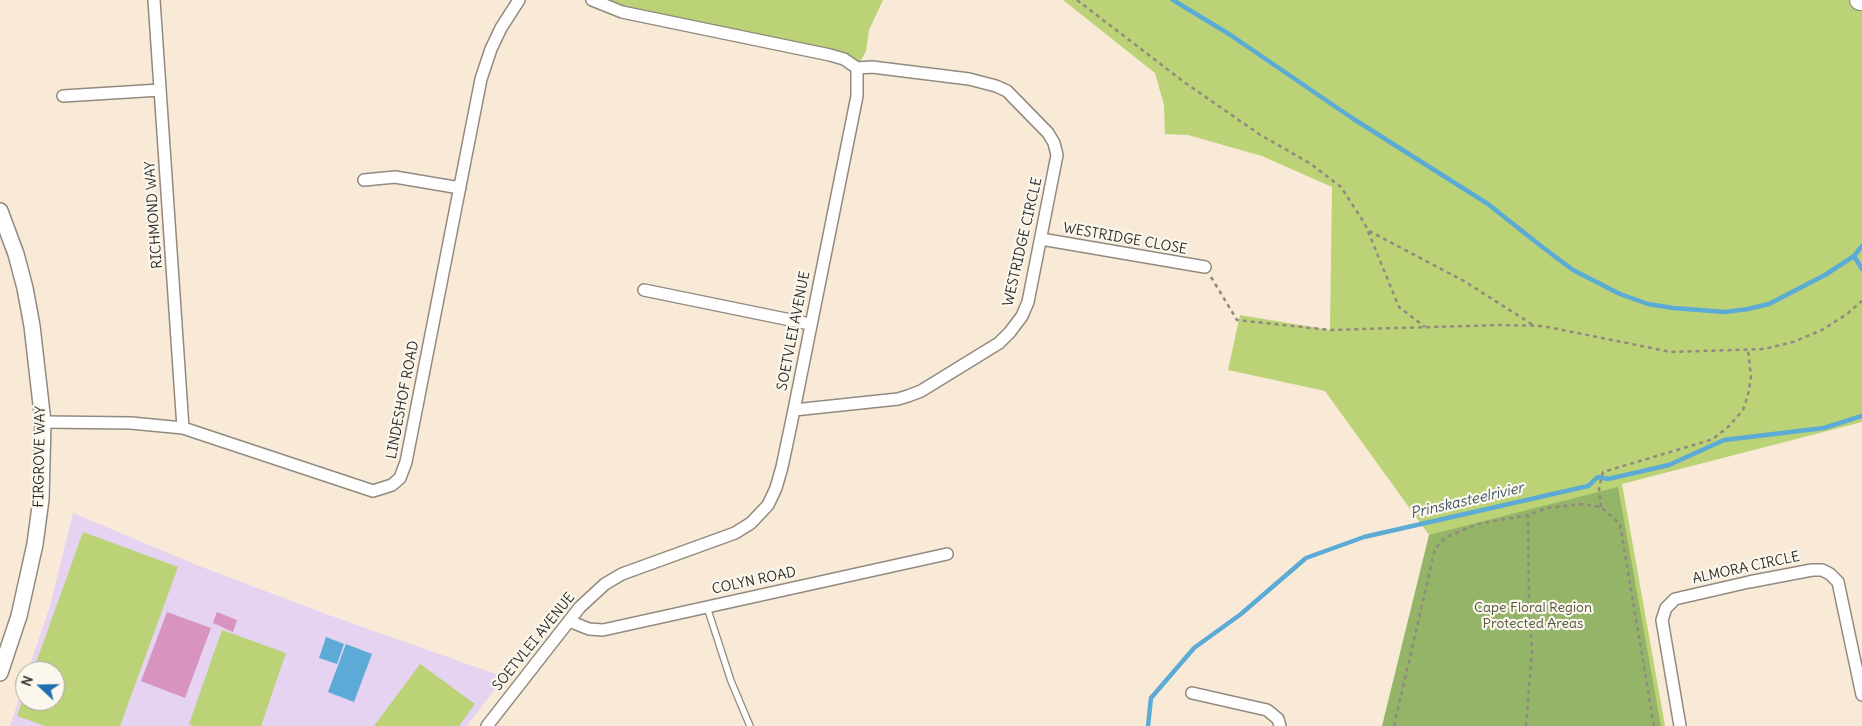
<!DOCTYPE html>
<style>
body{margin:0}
#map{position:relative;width:1862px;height:726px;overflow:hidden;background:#f8ead6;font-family:Delius,sans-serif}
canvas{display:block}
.north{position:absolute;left:15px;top:661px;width:50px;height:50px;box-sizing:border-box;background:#fbf7ec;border:1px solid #a8a59f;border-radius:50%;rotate:291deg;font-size:14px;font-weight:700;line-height:20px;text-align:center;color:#2b2b2b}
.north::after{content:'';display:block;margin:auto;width:18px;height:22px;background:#1f6fb2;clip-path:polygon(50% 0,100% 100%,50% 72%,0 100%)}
</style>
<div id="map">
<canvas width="1862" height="726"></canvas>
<div class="north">N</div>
</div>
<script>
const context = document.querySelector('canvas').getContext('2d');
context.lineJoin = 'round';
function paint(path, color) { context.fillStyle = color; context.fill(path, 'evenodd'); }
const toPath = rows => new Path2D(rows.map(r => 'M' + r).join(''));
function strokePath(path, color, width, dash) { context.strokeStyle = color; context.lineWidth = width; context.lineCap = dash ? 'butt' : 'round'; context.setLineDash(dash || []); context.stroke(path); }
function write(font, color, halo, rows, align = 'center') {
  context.font = font + ' Delius,sans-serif'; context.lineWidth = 4.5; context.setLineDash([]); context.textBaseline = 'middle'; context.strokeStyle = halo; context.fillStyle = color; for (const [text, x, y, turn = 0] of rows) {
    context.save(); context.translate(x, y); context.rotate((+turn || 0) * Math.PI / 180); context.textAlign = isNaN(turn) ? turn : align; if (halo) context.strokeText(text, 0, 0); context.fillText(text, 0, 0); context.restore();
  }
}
paint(toPath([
 [73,513,199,566,326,614,504,677,467,726,10,726,25,681,25,701,55,701,55,671,28,671,50,606]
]), '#e5d3f1');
paint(toPath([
 [592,0,883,0,869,30,866,51,857,68],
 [1063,0,1862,0,1862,422,1622,484,1665,726,1384,726,1432,535,1429,535,1325,391,1228,370,1240,315,1330,330,1332,187,1262,156,1188,135,1165,134,1164,105,1155,73],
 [83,532,178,567,120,726,45,726,17,716,25,693,25,701,55,701,55,671,33,671],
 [222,630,286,653,261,726,194,726,189,724],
 [420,664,475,704,459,726,374,726]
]), '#bbd276');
paint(toPath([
 [1618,487,1661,726,1382,726,1429,535]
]), '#94b467');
paint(toPath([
 [326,637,344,644,337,664,319,658],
 [346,644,372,654,354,702,328,692]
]), '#5caad6');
strokePath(toPath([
 [1173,0,1229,34,1352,118,1488,204,1541,246,1573,270,1620,294,1648,304,1673,308,1725,312,1748,309,1769,304,1825,275,1854,256,1862,246],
 [1854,256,1862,269],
 [1148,726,1151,698,1194,648,1241,614,1306,558,1364,537,1588,486,1598,477,1608,479,1669,465,1724,440,1824,428,1862,416]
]), '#5caad6', 4.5);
paint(toPath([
 [167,612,211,628,185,698,141,681],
 [217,612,237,620,233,632,213,623]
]), '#d894be');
const lane = toPath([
 [707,607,731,681,750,726]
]);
const street = toPath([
 [154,0,183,428],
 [592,0,622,12,830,55,844,59,857,68],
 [63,96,160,90],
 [364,180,395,177,460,188],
 [1041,239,1205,267],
 [644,290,810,324],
 [794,410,898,399,908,396,921,391,999,343,1010,332,1022,316,1028,302,1057,155,1054,143,1048,133,1007,91,996,86,969,79,872,67,857,68],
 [43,422,131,423,183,428,373,491,392,485,400,478,406,462,481,79,491,49,501,28,519,0],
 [569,621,589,629,603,630,947,554],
 [1192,693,1267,710,1278,719,1280,726],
 [487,726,580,607,605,584,622,574,735,533,751,523,768,505,776,488,782,467,794,410,857,96,857,68],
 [1680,726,1662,620,1666,608,1675,599,1749,582,1812,570,1822,570,1830,574,1838,582,1862,695]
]);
const secondary = toPath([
 [0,211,16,254,25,288,32,326,43,422,41,499,35,544,19,616,0,673]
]);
const highway = toPath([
 [1860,0,1862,0]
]);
strokePath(lane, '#928a80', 8);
strokePath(street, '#928a80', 14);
strokePath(secondary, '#928a80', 18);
strokePath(highway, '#928a80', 22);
strokePath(toPath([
 [1077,0,1184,82,1259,134,1311,164,1341,187,1365,224,1399,307,1425,327],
 [1369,231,1464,281,1533,325],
 [1211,277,1237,320,1330,330,1500,325,1543,326,1671,352,1764,349,1793,342,1822,330,1847,314,1862,301],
 [1601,507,1599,488,1603,472,1697,444,1713,439,1728,427,1743,410,1748,395,1751,377,1748,350],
 [1394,726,1435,549,1446,537,1478,524,1528,515,1547,508,1581,504,1601,507,1620,524,1654,726],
 [1526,726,1532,651,1529,599,1528,515]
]), '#928a80', 2.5, [4, 4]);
strokePath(lane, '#fff', 5.5);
strokePath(street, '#fff', 11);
strokePath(secondary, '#fff', 15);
strokePath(highway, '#fff', 20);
write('14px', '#2b2b2b', '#fbf7ec', [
 ["RICHMOND WAY",154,215,-94],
 ["WESTRIDGE CLOSE",1125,239,10],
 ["WESTRIDGE CIRCLE",1023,242,-77],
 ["SOETVLEI AVENUE",794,331,-79],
 ["LINDESHOF ROAD",403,400,-79],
 ["FIRGROVE WAY",40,457,-89],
 ["ALMORA CIRCLE",1746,568,-12],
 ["COLYN ROAD",754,581,-12],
 ["SOETVLEI AVENUE",534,642,-51]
]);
write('14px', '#4f553e', '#fbf7ec', [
 ["Cape Floral Region",1533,608],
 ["Protected Areas",1533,624]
]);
write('italic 15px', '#3c5767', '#fbf7ec', [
 ["Prinskasteelrivier",1467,501,-13]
]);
</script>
